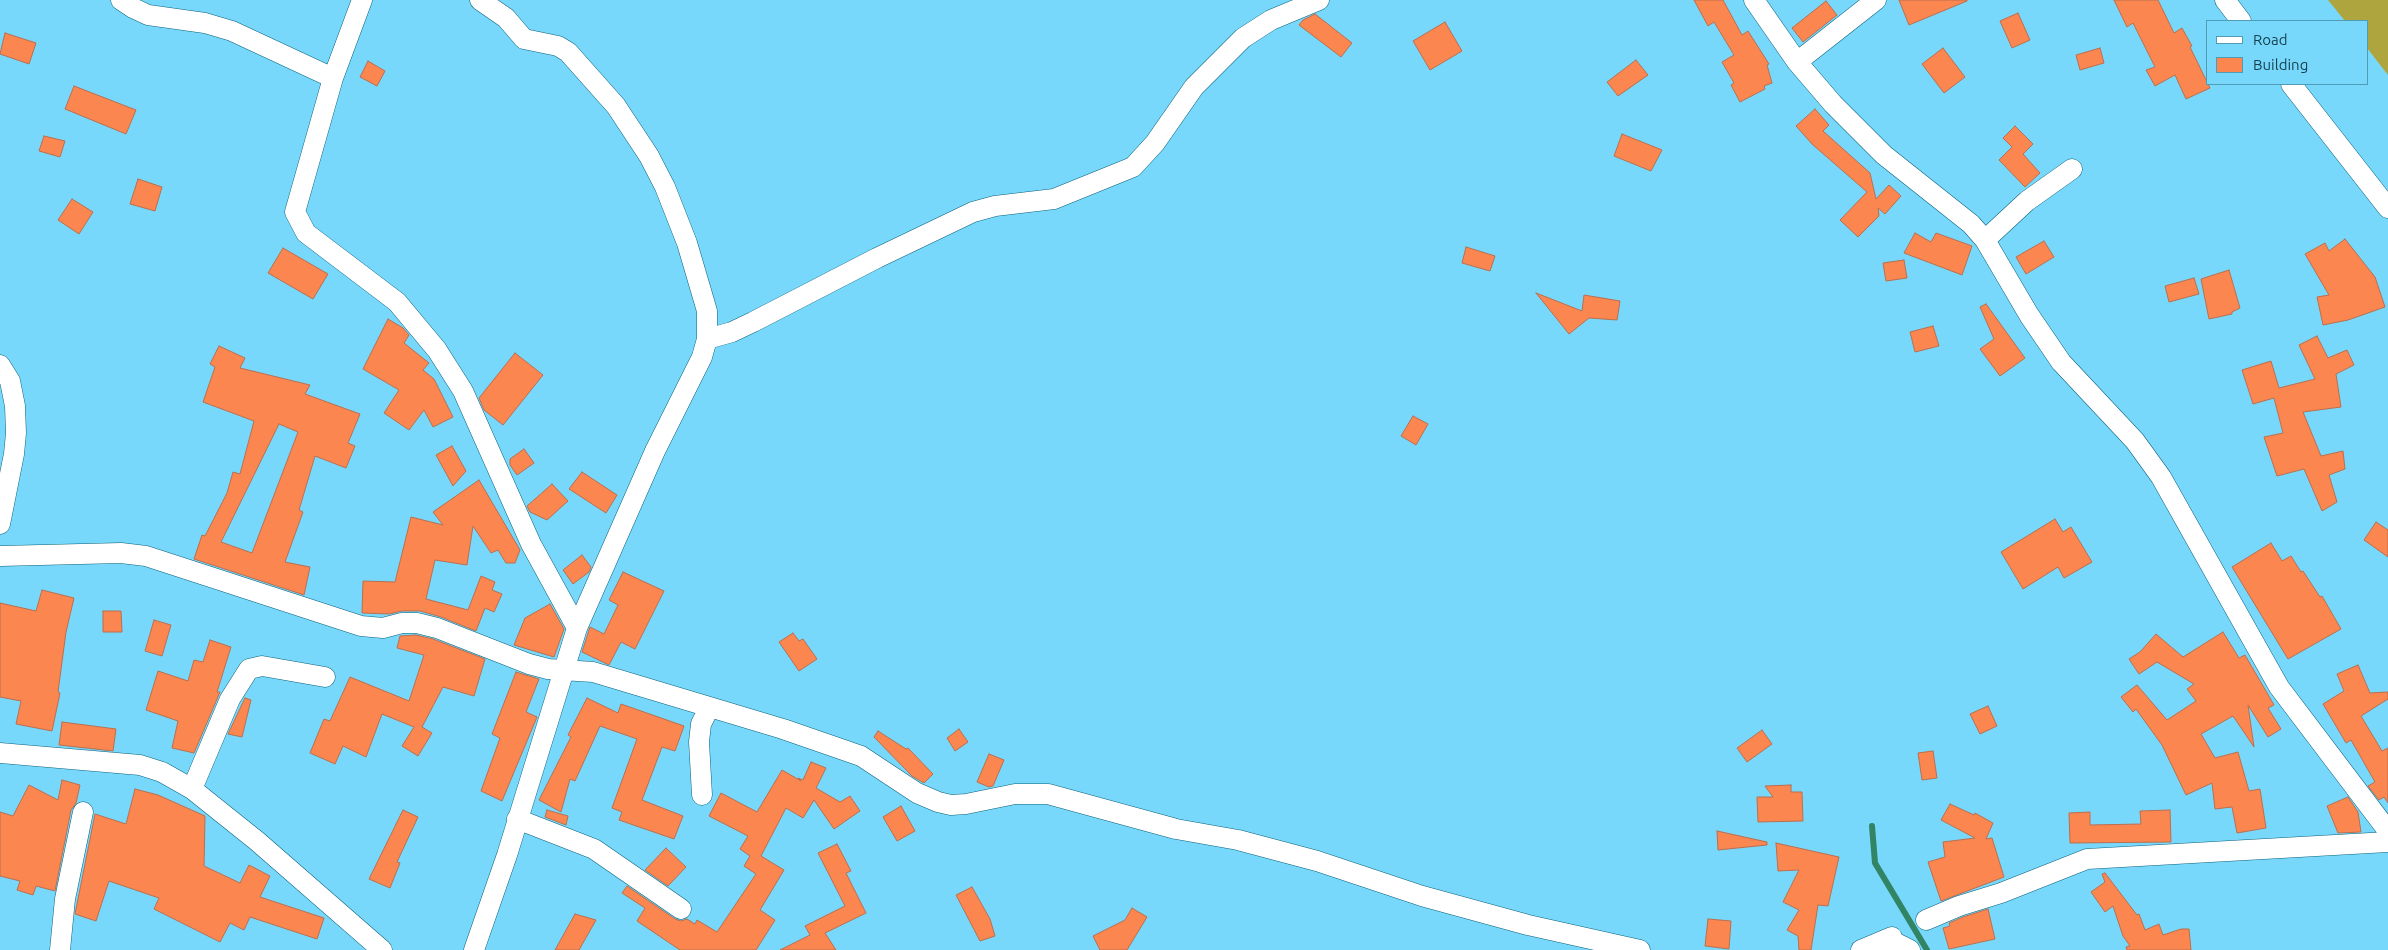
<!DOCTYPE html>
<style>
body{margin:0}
#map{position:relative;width:2388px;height:950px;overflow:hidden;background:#77d8fb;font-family:Ubuntu,sans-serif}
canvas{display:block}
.legend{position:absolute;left:2206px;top:20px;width:162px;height:65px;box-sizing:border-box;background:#77d8fb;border:1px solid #509bb5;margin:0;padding:6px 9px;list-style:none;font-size:15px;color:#153f4d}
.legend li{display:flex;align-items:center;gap:10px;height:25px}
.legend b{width:25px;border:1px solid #509bb5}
</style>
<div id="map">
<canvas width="2388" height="950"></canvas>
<ul class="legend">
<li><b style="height:6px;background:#fff"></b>Road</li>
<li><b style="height:14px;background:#fb864f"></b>Building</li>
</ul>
</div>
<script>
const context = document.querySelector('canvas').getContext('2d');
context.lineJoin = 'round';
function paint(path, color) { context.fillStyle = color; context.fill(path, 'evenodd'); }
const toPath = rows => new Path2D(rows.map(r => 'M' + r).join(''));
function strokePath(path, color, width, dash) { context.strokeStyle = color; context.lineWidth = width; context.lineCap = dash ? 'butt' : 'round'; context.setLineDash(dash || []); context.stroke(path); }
paint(toPath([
 [2328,0,2388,0,2388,75,2367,48,2367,21,2345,21]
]), '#afa53e');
strokePath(toPath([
 [1872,826,1875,863,1927,950]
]), '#318464', 6);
const building = toPath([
 [1694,0,1723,0,1742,35,1748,31,1769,64,1767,65,1772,83,1764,86,1765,89,1740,102,1731,85,1734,83,1722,62,1734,55,1714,22,1708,26,1694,0],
 [1899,0,1967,0,1967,1,1909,25,1899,0],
 [2114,0,2158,0,2174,33,2182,28,2192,46,2190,47,2210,88,2186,99,2175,75,2155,86,2146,70,2155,67,2133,23,2127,27,2114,0],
 [1826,1,1837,15,1803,42,1792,28,1826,1],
 [2018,13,2030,40,2012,48,2000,21,2018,13],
 [1315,14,1352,43,1341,57,1299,25,1303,20,1315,14],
 [1445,22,1462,51,1430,70,1413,41,1445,22],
 [5,33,36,43,29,64,0,54,5,33],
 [1943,48,1965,77,1944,93,1922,64,1943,48],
 [2100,48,2104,63,2080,70,2076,55,2100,48],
 [1636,60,1648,75,1618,96,1607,82,1636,60],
 [368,61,385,71,377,86,360,77,368,61],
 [74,86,136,110,126,134,65,109,74,86],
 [1815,109,1829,125,1823,131,1870,173,1876,199,1889,185,1901,196,1885,214,1878,208,1879,216,1858,237,1840,220,1867,192,1812,144,1796,126,1815,109],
 [2015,126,2033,144,2023,154,2040,173,2025,187,1999,160,2012,147,2003,138,2015,126],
 [1622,134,1662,150,1651,171,1614,156,1622,134],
 [44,136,65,141,60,157,39,151,44,136],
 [138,179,162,187,155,211,130,204,138,179],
 [72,199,93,212,79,234,58,220,72,199],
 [1915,233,1931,242,1936,233,1972,246,1962,275,1904,253,1915,233],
 [2345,239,2375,277,2385,307,2348,320,2323,325,2317,297,2329,295,2305,254,2325,243,2329,251,2345,239],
 [2044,241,2054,257,2026,274,2016,257,2044,241],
 [1466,247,1495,256,1490,271,1462,263,1466,247],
 [283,248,328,274,313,299,268,273,283,248],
 [1904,260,1907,278,1886,281,1883,263,1904,260],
 [2229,270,2240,308,2232,312,2232,314,2209,319,2201,279,2229,270],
 [2194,278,2199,294,2169,302,2165,286,2194,278],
 [1536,293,1582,311,1584,295,1620,301,1617,320,1589,318,1569,334,1536,293],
 [1986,304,2025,358,2000,376,1980,349,1994,339,1980,307,1986,304],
 [388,319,403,328,409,335,404,343,429,363,423,370,434,379,453,417,433,427,424,410,409,430,384,413,399,390,363,369,388,319],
 [1933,326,1939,346,1915,352,1910,332,1933,326],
 [2317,336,2328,358,2347,350,2354,365,2336,374,2341,407,2303,412,2321,456,2343,451,2345,469,2329,475,2337,502,2322,511,2304,469,2277,476,2264,437,2283,433,2274,398,2253,404,2242,370,2271,361,2279,388,2315,379,2299,345,2317,336],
 [219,346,245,358,240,368,310,385,305,394,360,414,348,443,355,446,346,468,315,456,299,510,303,512,285,562,310,567,304,595,194,559,202,535,205,536,227,493,233,472,240,474,254,421,203,402,215,367,210,364,219,346],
 [279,424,298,432,252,553,221,542,279,424],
 [515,353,543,375,503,425,484,410,479,398,515,353],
 [1413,416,1428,424,1416,445,1401,436,1413,416],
 [452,446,466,471,453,486,436,455,452,446],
 [524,449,534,463,517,475,510,465,510,459,524,449],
 [582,472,617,495,606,513,569,489,582,472],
 [479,480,520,550,515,563,506,563,498,550,491,553,473,526,467,565,435,560,426,599,468,610,481,576,495,582,492,590,502,594,494,612,485,608,476,631,441,617,420,611,402,611,389,614,362,613,363,581,395,582,411,517,443,525,433,512,479,480],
 [552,484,568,501,547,520,530,512,527,506,552,484],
 [2055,519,2063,532,2071,527,2092,562,2064,578,2058,567,2023,589,2001,552,2055,519],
 [2376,522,2388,530,2388,557,2364,540,2376,522],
 [2271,543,2282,561,2291,556,2301,572,2303,571,2320,597,2322,596,2341,629,2288,659,2232,567,2271,543],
 [582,555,591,567,589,572,573,584,563,570,582,555],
 [623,572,664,591,635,649,621,642,609,665,582,652,590,627,604,634,618,605,609,600,623,572],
 [42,590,74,598,66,632,58,692,60,693,52,731,16,724,21,701,0,697,0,603,36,611,42,590],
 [550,604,564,629,554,657,514,645,525,618,550,604],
 [103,611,121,611,122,632,103,632,103,611],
 [154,620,171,625,162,656,145,651,154,620],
 [2223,632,2239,658,2245,655,2274,705,2268,708,2281,729,2268,737,2248,705,2254,747,2233,716,2201,734,2215,758,2238,752,2249,791,2260,789,2266,828,2237,833,2232,807,2215,809,2212,783,2186,795,2162,745,2136,709,2133,712,2121,697,2137,685,2167,720,2196,701,2187,689,2194,684,2157,662,2139,674,2129,659,2140,652,2156,634,2183,657,2223,632],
 [793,633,799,641,803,639,817,659,799,671,779,642,793,633],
 [416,635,433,639,485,659,474,696,443,687,422,727,432,733,418,756,402,746,414,727,382,714,366,757,343,746,335,764,310,753,324,719,330,721,350,677,409,701,424,655,397,648,400,636,416,635],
 [210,640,231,647,217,692,220,692,194,753,172,748,178,721,146,710,158,671,188,681,194,660,203,662,210,640],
 [2358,665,2370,693,2388,692,2388,699,2361,716,2382,751,2388,748,2388,803,2384,797,2379,800,2368,786,2375,782,2351,740,2346,743,2323,704,2344,691,2337,674,2358,665],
 [516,672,539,679,526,712,537,717,502,801,481,791,500,738,492,734,516,672],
 [245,698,251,700,242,737,228,734,245,698],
 [587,698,618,713,621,704,684,726,675,751,662,747,642,800,683,816,674,839,619,820,622,812,612,808,637,739,600,726,575,781,570,779,561,812,539,800,571,737,568,735,587,698],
 [1988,706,1997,726,1980,734,1970,714,1988,706],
 [62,722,116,729,113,751,59,745,62,722],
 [959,729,968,742,955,751,947,738,959,729],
 [1762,730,1772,744,1747,762,1737,748,1762,730],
 [878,731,906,749,908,748,933,774,924,783,912,776,874,737,878,731],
 [1933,751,1937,778,1922,780,1918,753,1933,751],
 [989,754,1004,760,993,786,989,787,977,782,989,754],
 [811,762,826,768,816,788,840,802,850,796,860,811,834,829,814,800,803,818,786,808,761,856,784,870,760,910,775,920,756,950,680,950,637,921,645,908,622,893,627,886,675,919,681,921,687,919,695,924,697,920,717,932,756,874,744,866,750,856,740,849,748,836,709,816,721,793,757,812,782,770,801,781,798,778,803,780,811,762],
 [62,780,80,785,76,803,71,810,55,891,36,886,33,895,17,890,20,881,0,876,0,812,13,816,29,785,58,800,62,780],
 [1791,785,1791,792,1802,792,1803,821,1758,822,1757,797,1773,797,1765,786,1791,785],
 [135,789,158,795,205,816,204,866,240,883,249,865,270,876,260,897,324,918,317,939,250,917,244,930,230,923,220,942,154,909,159,898,109,881,96,921,75,914,95,814,126,824,135,789],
 [2348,797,2358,812,2361,832,2338,833,2327,806,2348,797],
 [1950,804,1974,815,1975,813,1993,823,1986,839,1992,838,2004,877,1941,901,1928,862,1945,857,1943,842,1975,838,1941,820,1950,804],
 [901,806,915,831,897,841,883,817,901,806],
 [403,810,418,817,397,862,400,863,390,888,369,879,403,810],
 [547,810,568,816,566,825,545,817,547,810],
 [2170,810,2171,842,2070,843,2069,813,2090,812,2090,825,2141,824,2140,811,2170,810],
 [1717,831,1767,842,1767,845,1718,850,1717,831],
 [1776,843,1839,857,1828,906,1818,905,1811,950,1799,950,1798,936,1787,930,1799,910,1783,902,1799,870,1778,871,1776,843],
 [837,844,851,871,846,873,866,913,825,933,836,950,780,950,810,935,805,926,845,906,818,853,837,844],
 [666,848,686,867,668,886,645,870,666,848],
 [2105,873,2137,915,2139,914,2145,930,2159,924,2163,935,2181,929,2189,929,2191,950,2127,950,2126,947,2130,946,2123,936,2113,906,2105,912,2091,892,2105,882,2102,874,2105,873],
 [972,887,990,919,995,936,980,941,956,895,972,887],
 [1132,908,1147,917,1127,950,1100,950,1093,936,1125,920,1132,908],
 [1988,909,1995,939,1949,949,1943,928,1950,926,1949,923,1963,917,1988,909],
 [575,914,596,920,579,950,555,950,575,914],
 [1708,919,1731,921,1729,949,1705,946,1708,919]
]);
paint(building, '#fb864f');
strokePath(building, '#b96f4f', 1);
const minor = toPath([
 [121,0,133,8,148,15,205,23,232,31,333,78],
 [362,0,333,78,295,212,306,233,397,302,437,350,463,391,531,544,577,628,507,855,474,950],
 [480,0,506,18,524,39,558,46,568,52,616,106,649,156,665,187,687,243,707,311,707,339,702,357,655,451,577,628],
 [1754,0,1797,62,1833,104,1884,155,1971,224,1985,240,2029,315,2061,362,2135,441,2161,477,2279,687,2388,831],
 [2225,0,2241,21],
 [1797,62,1876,0],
 [2291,84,2388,208],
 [1985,240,2027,201,2072,169],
 [707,339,732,332,753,322,877,258,973,212,995,206,1054,199,1133,167,1155,143,1194,87,1243,38,1271,20,1319,0],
 [0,365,10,381,15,406,16,433,14,454,0,524],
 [0,556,121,553,146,556,361,626,383,628,402,623,417,623,437,628,529,664,548,669,593,672,783,729,861,756,917,793,938,802,951,805,966,804,1015,794,1048,794,1176,829,1238,840,1317,861,1422,896,1528,925,1640,950],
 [0,753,140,765,162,772,192,789,257,841,382,950],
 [192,789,230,699,249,669,262,666,325,677],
 [702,795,699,742,701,724,709,708],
 [517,819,594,849,681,909],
 [1926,920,1959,906,2001,893,2087,859,2388,842],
 [1888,939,1910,950],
 [60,950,65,899,83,812],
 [1861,950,1892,937]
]);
strokePath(minor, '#0c627b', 21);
strokePath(minor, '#fff', 20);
</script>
